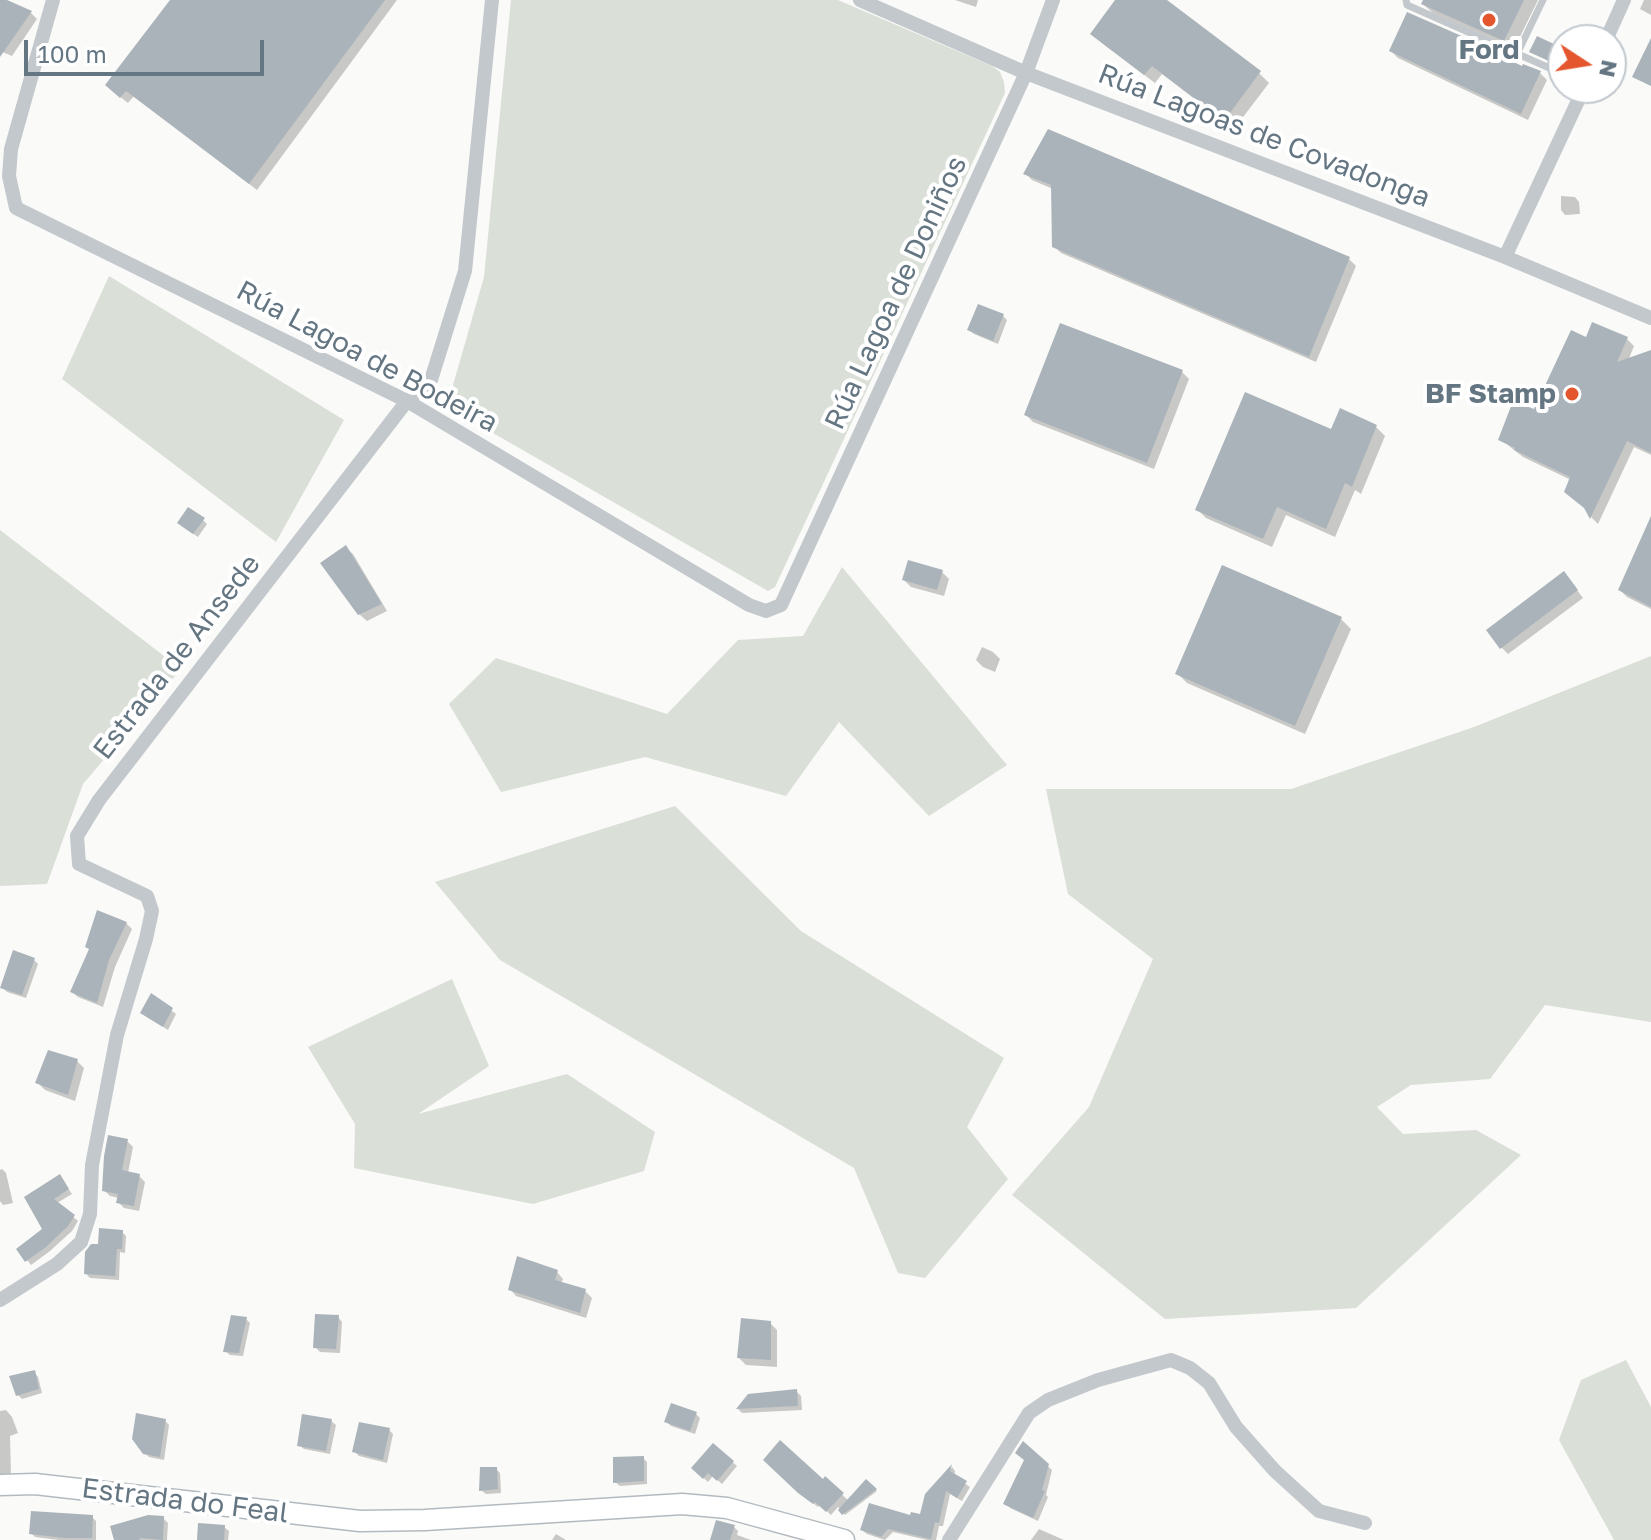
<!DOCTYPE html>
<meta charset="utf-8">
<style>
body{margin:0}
#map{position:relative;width:1651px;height:1540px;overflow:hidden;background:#fafaf8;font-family:"Golos Text",sans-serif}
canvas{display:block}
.north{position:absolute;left:1547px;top:24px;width:80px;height:80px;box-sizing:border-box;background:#fff;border:2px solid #c1c8cd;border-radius:50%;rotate:102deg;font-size:22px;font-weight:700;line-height:32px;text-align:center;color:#657683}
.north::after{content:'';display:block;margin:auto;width:28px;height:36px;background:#e4572e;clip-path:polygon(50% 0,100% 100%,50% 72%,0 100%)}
.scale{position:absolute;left:24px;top:40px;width:240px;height:36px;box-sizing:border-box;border:4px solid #657683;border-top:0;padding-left:10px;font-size:24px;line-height:28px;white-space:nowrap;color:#657683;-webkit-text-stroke:6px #fff;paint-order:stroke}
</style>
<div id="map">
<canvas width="1651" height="1540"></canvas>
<div class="north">N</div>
<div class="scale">100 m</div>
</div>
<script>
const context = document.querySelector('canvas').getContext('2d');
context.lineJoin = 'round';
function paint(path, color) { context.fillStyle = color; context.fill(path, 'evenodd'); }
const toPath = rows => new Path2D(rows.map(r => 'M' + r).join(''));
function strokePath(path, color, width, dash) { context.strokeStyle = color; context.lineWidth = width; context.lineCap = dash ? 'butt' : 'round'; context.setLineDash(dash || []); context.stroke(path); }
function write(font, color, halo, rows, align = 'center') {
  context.font = font + ' "Golos Text",sans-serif'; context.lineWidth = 8; context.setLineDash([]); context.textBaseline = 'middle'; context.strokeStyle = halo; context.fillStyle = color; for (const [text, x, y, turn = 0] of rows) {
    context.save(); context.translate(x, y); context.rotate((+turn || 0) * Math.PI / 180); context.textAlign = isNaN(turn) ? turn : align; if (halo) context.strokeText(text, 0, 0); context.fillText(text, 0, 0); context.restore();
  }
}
paint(toPath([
 [511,0,838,0,992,66,1000,72,1004,82,1005,93,775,587,768,591,460,414,453,402,453,385,484,277],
 [109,276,344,420,276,542,62,379],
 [0,530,181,669,83,784,47,884,0,886],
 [842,567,1007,765,929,816,839,722,786,796,645,757,501,792,449,704,496,658,667,714,738,640,803,636],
 [1651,656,1651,1022,1545,1005,1490,1079,1411,1085,1377,1107,1403,1134,1476,1130,1521,1155,1356,1308,1165,1319,1012,1195,1089,1107,1153,959,1068,894,1046,789,1291,789,1474,727],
 [675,806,801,931,1004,1058,967,1127,1008,1179,925,1278,898,1273,854,1168,500,960,435,882],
 [452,979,489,1066,418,1114,567,1074,655,1132,644,1171,533,1204,354,1168,355,1124,308,1047],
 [1626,1360,1651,1407,1651,1540,1614,1540,1559,1440,1581,1380]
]), '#dadfd7');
paint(toPath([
 [0,0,31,13,37,19,12,56,0,51],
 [172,0,397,0,257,190,134,96,128,103,114,92],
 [955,0,978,0,976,7],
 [1118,0,1163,0,1259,73,1269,83,1234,129,1162,74,1155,83,1102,43,1092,34],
 [1425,0,1538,0,1514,49,1433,13,1423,4],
 [1644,0,1651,0,1651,15,1640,9],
 [1391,51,1540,73,1547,80,1528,120,1398,58],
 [1025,173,1349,259,1356,266,1316,362,1061,253,1054,246,1053,189,1032,180],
 [1561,196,1575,197,1579,202,1580,214,1565,215,1561,210],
 [1003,316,1007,320,998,344,974,334,969,330],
 [1593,325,1627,339,1634,346,1628,361,1651,352,1651,455,1634,447,1598,524,1592,518,1571,480,1523,457,1500,439,1535,412,1587,340],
 [1182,372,1189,379,1154,469,1033,422,1026,415],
 [1376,427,1385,436,1361,494,1355,490,1335,537,1286,515,1272,547,1206,518,1197,509,1332,431],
 [203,520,207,524,198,537,183,527],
 [1651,521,1651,609,1627,597,1620,590],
 [346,548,353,554,387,611,367,621,359,614],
 [942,572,949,579,944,596,911,587,904,580],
 [1570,581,1583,598,1508,654,1501,647],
 [1341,619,1351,629,1305,734,1187,683,1177,673],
 [982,647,993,652,1000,659,995,672,983,667,976,660],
 [126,923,132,929,115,967,103,1007,78,997,72,992],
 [34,960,38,964,26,998,7,992,2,987],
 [152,996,176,1014,168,1030,147,1017],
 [77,1061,84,1068,75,1101,45,1090,38,1083],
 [127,1141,133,1147,128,1173,139,1176,145,1182,139,1211,124,1208,118,1202,119,1198,110,1196,104,1190],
 [2,1169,6,1173,13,1203,3,1205,0,1201,0,1170],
 [60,1177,72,1194,57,1203,78,1221,72,1231,50,1251,31,1265,27,1260,44,1230],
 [122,1232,126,1236,125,1253,120,1252,119,1280,90,1278,86,1274,99,1246],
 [557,1272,563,1279,561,1284,585,1291,592,1298,586,1318,516,1296,510,1289],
 [338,1317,342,1322,340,1353,320,1352,316,1348],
 [246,1319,250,1323,243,1356,230,1355,225,1351],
 [770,1323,777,1330,777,1367,746,1365,739,1358],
 [34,1372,38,1377,42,1393,22,1399,18,1395],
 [797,1392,801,1396,802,1410,742,1413,738,1409,749,1396],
 [6,1410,12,1417,18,1433,10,1436,11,1476,0,1477,0,1411],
 [696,1414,700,1418,695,1434,671,1426,666,1421],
 [165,1421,169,1425,164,1460,149,1457,144,1452],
 [331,1421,336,1425,330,1454,304,1449,299,1445],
 [389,1430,393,1434,387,1463,359,1456,355,1452],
 [1023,1444,1052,1470,1046,1495,1048,1497,1038,1521,1010,1508,1006,1503,1026,1460],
 [713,1445,737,1466,722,1484,713,1476,708,1482,693,1468],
 [643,1458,647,1462,647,1484,620,1486,615,1482],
 [952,1467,955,1471,954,1476,970,1487,962,1501,950,1494,943,1526,939,1526,936,1540,927,1540,893,1532,885,1540,867,1534,862,1530,912,1517,922,1517,927,1495],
 [496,1469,500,1473,501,1493,486,1494,481,1490],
 [825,1479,849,1501,866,1482,877,1491,845,1515,838,1507,831,1515,820,1505,818,1507,805,1497],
 [92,1517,96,1521,96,1540,59,1540,35,1537,31,1533],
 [163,1518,168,1523,167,1540,116,1540],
 [224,1527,229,1531,228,1540,199,1540],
 [734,1527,738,1531,737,1535,751,1540,712,1540],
 [1039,1529,1064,1540,1031,1540],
 [556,1534,566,1540,552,1540]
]), '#0003');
paint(toPath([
 [0,0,7,0,32,11,0,57],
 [170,0,385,0,249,184,126,91,120,98,105,85],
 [1115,0,1167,0,1261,71,1224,121,1152,66,1144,75,1090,34],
 [1423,0,1524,0,1504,41,1421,4],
 [1407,12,1498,52,1497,54,1522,66,1523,64,1541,71,1521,114,1389,51],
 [1537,36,1558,46,1551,62,1529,52],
 [1651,38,1651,86,1632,77],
 [1048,129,1350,257,1309,357,1052,247,1051,185,1023,174],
 [978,304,1004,314,993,341,967,330],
 [1592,322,1628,337,1617,362,1651,350,1651,453,1627,441,1590,519,1584,508,1564,492,1570,477,1514,450,1515,448,1498,440,1513,401,1534,409,1571,330,1586,337],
 [1060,323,1183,370,1147,463,1024,415],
 [1245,392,1331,429,1340,408,1377,425,1352,487,1345,483,1326,529,1277,507,1263,539,1195,510],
 [188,507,205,518,193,534,177,523],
 [1651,516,1651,607,1618,590],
 [346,545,382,604,358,615,320,563],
 [908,560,943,570,937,590,902,580],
 [1222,565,1342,617,1295,726,1175,674],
 [1564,571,1578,590,1500,649,1486,630],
 [97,910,127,922,109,960,97,1003,70,992,89,949,85,947],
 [13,950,35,958,22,995,0,988],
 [151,993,173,1008,163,1027,140,1013],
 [48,1050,78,1059,68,1095,35,1083],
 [108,1135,128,1139,122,1170,140,1174,134,1206,116,1203,118,1194,102,1191,104,1156],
 [60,1174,69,1189,54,1199,75,1215,68,1226,46,1247,25,1262,16,1249,42,1229,24,1197],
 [99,1228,123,1230,122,1249,117,1249,115,1276,84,1274,85,1252,91,1244,98,1244],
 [517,1256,558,1270,555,1280,586,1289,580,1313,508,1290],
 [315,1314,339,1315,336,1349,313,1348],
 [231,1315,247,1317,239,1353,223,1352],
 [741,1318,771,1321,771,1360,737,1358],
 [35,1370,39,1389,16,1396,9,1376],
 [797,1389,798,1406,736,1409,748,1394],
 [671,1403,697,1412,690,1431,664,1422],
 [136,1413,166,1419,160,1457,143,1454,132,1439],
 [302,1414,332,1419,326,1451,297,1446],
 [359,1422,390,1428,383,1460,352,1452],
 [780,1440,823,1479,825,1476,844,1493,826,1512,815,1502,813,1504,798,1493,763,1460],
 [1023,1441,1049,1464,1042,1490,1045,1491,1033,1518,1003,1504,1024,1460,1015,1453],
 [713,1443,734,1461,717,1481,708,1473,703,1479,691,1468],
 [644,1456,644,1481,613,1483,613,1457],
 [952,1464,950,1471,967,1481,957,1498,946,1491,939,1523,935,1522,931,1539,888,1529,881,1537,860,1530,869,1503,910,1515,911,1512,920,1514,925,1494],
 [480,1467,497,1467,498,1489,479,1491],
 [866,1479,877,1489,842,1515,838,1510],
 [31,1511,93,1515,92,1538,65,1538,29,1534],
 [148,1515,164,1516,163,1540,139,1538,140,1540,114,1540,110,1526],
 [716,1520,735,1525,730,1540,710,1540],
 [198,1523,225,1525,224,1540,197,1540]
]), '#aab3b9');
const secondary = toPath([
 [0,1485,35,1484,360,1521,425,1520,682,1504,727,1508,844,1540]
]);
strokePath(secondary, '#b3babf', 23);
strokePath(toPath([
 [1406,0,1407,5,1563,74],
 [1517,54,1543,0]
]), '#c3c8cc', 7);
strokePath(toPath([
 [53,0,11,149,9,176,16,208,407,401,749,605,766,611,781,605,1026,73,1053,0],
 [860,0,1026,73,1505,257,1651,318],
 [1606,40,1624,0],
 [1505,257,1584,88],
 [0,1300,57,1264,81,1242,90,1214,92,1165,117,1035,146,939,152,911,147,896,79,864,77,836,99,800,407,401,431,380,465,271,492,0],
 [949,1540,1029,1413,1048,1400,1098,1380,1171,1360,1190,1368,1209,1383,1236,1427,1275,1471,1319,1511,1365,1523]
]), '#c3c8cc', 14);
strokePath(secondary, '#fff', 20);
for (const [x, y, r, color] of [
 [1489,20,8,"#e4572e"],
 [1572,394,8,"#e4572e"]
]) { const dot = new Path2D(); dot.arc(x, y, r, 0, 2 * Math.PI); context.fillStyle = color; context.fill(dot); strokePath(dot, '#fff', 3); }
write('bold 28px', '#657683', '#fff', [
 ["Ford",1489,50],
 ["BF Stamp",1556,394,"right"]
]);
write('28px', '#657683', '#fff', [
 ["Rúa Lagoas de Covadonga",1264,136,21],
 ["Rúa Lagoa de Doniños",896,293,-65],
 ["Rúa Lagoa de Bodeira",367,357,28],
 ["Estrada de Ansede",177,657,-52],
 ["Estrada do Feal",185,1501,7]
]);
</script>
